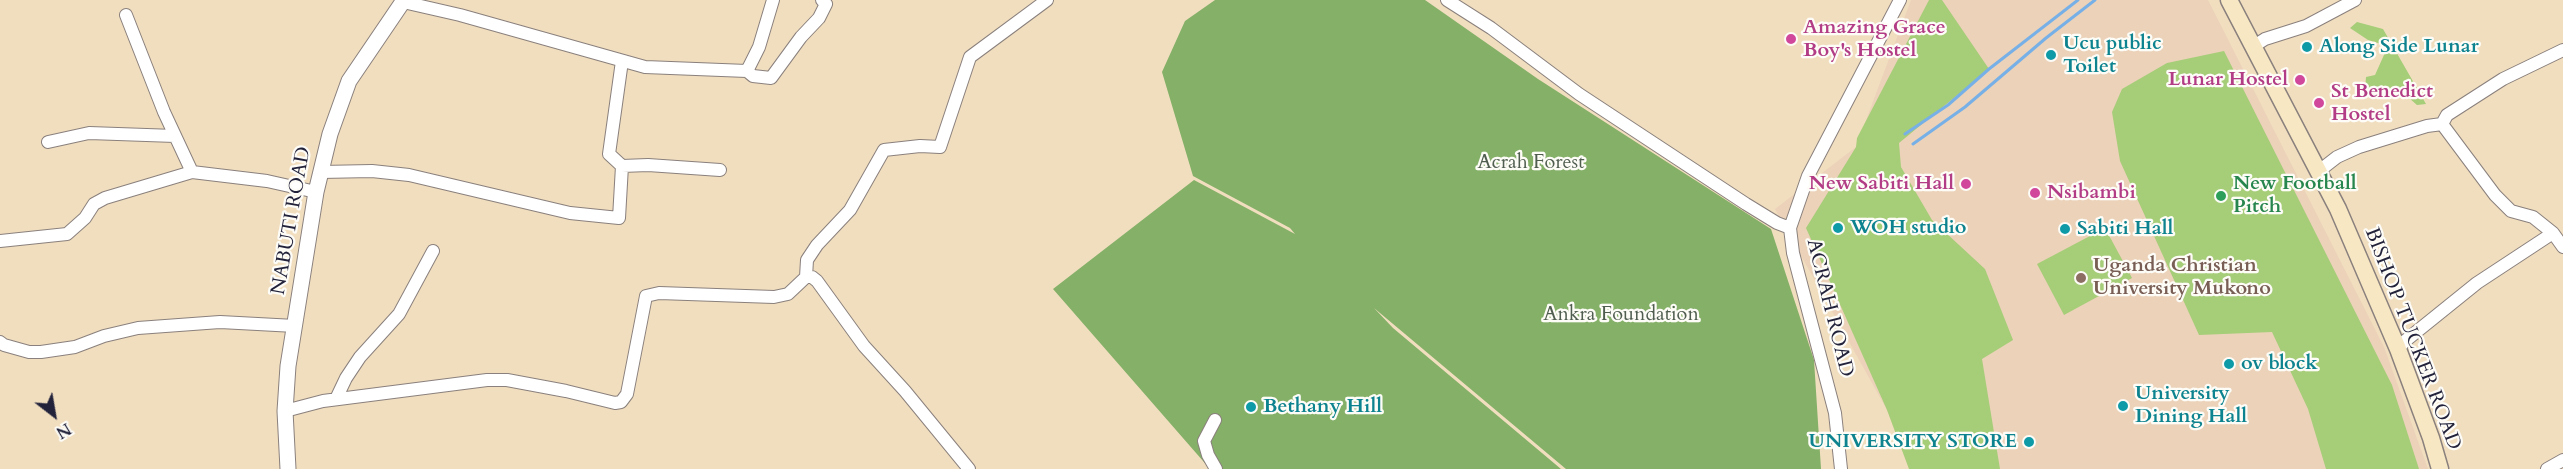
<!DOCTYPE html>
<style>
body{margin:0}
#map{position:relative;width:2563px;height:469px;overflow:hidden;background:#f1debf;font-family:Cardo,serif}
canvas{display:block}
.north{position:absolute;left:24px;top:385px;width:60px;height:60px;-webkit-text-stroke:4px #fdfcf7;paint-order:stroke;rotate:149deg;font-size:16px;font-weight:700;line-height:24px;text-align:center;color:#22223b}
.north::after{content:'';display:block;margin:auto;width:21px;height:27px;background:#22223b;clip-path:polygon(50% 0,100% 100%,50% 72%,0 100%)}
</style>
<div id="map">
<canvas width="2563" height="469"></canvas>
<div class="north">N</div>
</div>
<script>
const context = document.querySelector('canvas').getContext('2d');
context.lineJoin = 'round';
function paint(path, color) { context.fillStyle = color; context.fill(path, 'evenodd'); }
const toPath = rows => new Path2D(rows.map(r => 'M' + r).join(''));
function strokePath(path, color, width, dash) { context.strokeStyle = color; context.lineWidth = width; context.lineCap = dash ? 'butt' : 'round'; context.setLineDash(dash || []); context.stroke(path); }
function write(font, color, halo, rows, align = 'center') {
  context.font = font + ' Cardo,serif'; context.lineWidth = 4.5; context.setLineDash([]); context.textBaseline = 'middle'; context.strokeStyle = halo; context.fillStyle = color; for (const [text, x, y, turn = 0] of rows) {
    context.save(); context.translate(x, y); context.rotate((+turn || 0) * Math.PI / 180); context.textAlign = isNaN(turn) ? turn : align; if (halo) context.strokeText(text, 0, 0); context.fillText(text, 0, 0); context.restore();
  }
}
paint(toPath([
 [1911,0,2208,0,2384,347,2428,469,1909,469,1887,410,1775,209,1856,147]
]), '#ebd2b9');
paint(toPath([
 [1929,0,1942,0,1989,69,1899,143,1901,167,1932,220,1985,269,2013,340,1982,359,2000,469,1909,469,1887,410,1806,228,1856,147,1857,138],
 [2357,22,2383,29,2426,104,2417,105,2409,98,2395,96,2376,97,2365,90,2366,77,2375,75,2388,46,2368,40,2350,28],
 [2224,51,2392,385,2419,469,2326,469,2308,409,2272,332,2199,335,2120,161,2112,112,2122,89,2167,63],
 [2105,228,2132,278,2064,315,2037,264]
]), '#a6cd78');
paint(toPath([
 [1215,0,1425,0,1538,79,1771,229,1814,360,1821,469,1566,469,1374,308,1393,328,1561,469,1210,469,1053,289,1194,180,1295,234,1290,228,1193,176,1162,72,1185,21]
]), '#84b068');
strokePath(toPath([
 [1905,134,1948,105,1989,69,2078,0],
 [1913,144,1965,107,2046,38,2095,0]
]), '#77b0e7', 3);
const minor = toPath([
 [1447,0,1491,28,1579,94,1746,204,1777,223,1790,228],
 [403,2,460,15,645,67,747,71,753,76,771,78,801,37,819,18,826,4,822,0],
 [126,15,164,112,192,172],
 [2254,46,2265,39,2306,26,2355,0],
 [747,71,759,47,773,0],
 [2442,124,2447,115,2503,79,2563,50],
 [48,142,89,133,175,136],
 [622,166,648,165,720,170],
 [2319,171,2337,157,2359,147,2427,126,2442,124,2495,195,2511,211,2533,217,2553,233,2563,247],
 [321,172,372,171,409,175,570,213,619,218,622,166,609,154,622,61],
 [0,241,67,234,85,218,94,204,105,198,192,172,267,181,316,192],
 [806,277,812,277,817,281,864,346,905,391,969,469],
 [0,342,4,345,29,352,41,352,75,347,104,336,138,328,220,322,295,326],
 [2398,349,2405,341,2477,283,2553,233],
 [336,399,346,378,360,357,399,314,433,251],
 [285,411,323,401,487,380,507,380,566,391,615,403,621,402,627,394,646,296,659,293,774,297,788,294,806,277,807,260,817,245,850,210,884,150,920,146,940,147,970,57,1047,0],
 [1215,420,1204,441,1208,455,1216,469],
 [1841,469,1835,413,1793,253,1790,228,1808,176,1900,0],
 [2547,469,2563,460]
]);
const tertiary = toPath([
 [288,469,285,411,288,366,316,192,330,134,349,81,404,0]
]);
const secondary = toPath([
 [2229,0,2338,209,2398,349,2431,438,2440,469]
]);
strokePath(minor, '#8a807d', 14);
strokePath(tertiary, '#8a807d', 17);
strokePath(secondary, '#8a807d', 19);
strokePath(minor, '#fff', 12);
strokePath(tertiary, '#fff', 15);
strokePath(secondary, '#f7e8c3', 16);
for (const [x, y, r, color] of [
 [1791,39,6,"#d1479c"],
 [2307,47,6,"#0f9aa8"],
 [2051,55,6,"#0f9aa8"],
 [2300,80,6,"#d1479c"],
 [2319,103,6,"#d1479c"],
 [1966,184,6,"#d1479c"],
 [2035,193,6,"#d1479c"],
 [2221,196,6,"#2e9e5b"],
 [1838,228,6,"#0f9aa8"],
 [2065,229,6,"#0f9aa8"],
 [2081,278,6,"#8d6e63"],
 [2229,364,6,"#0f9aa8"],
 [2123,406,6,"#0f9aa8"],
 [1251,407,6,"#0f9aa8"],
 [2029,442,6,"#0f9aa8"]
]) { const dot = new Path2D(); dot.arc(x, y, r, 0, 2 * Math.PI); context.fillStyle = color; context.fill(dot); strokePath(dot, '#fdfcf7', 2); }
write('bold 20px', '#b23c85', '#fdfcf7', [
 ["Amazing Grace",1803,28],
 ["Boy's Hostel",1803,51],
 ["Lunar Hostel",2288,80,"right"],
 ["St Benedict",2331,92],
 ["Hostel",2331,115],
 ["New Sabiti Hall",1954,184,"right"],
 ["Nsibambi",2047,193]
], 'left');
write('bold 20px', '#0d838f', '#fdfcf7', [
 ["Ucu public",2063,44],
 ["Toilet",2063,67],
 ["Along Side Lunar",2319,47],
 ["WOH studio",1850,228],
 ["Sabiti Hall",2077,229],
 ["ov block",2241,364],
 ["University",2135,394],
 ["Dining Hall",2135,417],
 ["Bethany Hill",1263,407],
 ["UNIVERSITY STORE",2017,442,"right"]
], 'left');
write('20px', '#505e50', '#fdfcf7', [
 ["Acrah Forest",1531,163],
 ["Ankra Foundation",1621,315]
]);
write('bold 20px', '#27864d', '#fdfcf7', [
 ["New Football",2233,184],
 ["Pitch",2233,207]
], 'left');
write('20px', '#22223b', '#fdfcf7', [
 ["NABUTI ROAD",292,221,-80],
 ["ACRAH ROAD",1829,308,76],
 ["BISHOP TUCKER ROAD",2412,339,69]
]);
write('bold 20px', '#785e54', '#fdfcf7', [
 ["Uganda Christian",2093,266],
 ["University Mukono",2093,289]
], 'left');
</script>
